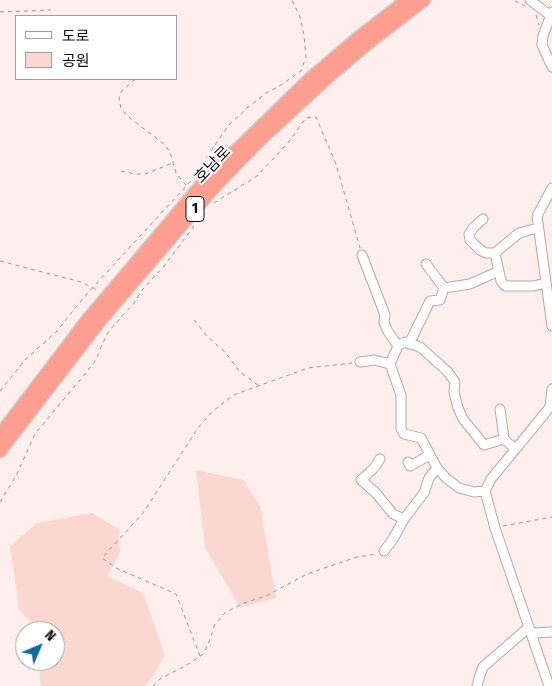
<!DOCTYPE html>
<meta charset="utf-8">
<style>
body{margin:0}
#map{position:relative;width:552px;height:686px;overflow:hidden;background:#feeeec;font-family:"Fira Sans Condensed","Noto Sans KR",sans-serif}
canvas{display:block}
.legend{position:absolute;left:15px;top:15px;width:162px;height:65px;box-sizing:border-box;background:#fff;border:1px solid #a09e9d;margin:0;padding:6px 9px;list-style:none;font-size:15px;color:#120c0b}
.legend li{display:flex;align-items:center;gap:10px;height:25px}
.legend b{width:25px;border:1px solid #a09e9d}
.north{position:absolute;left:15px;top:621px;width:50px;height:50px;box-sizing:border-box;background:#fff;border:1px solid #a09e9d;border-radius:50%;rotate:45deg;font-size:14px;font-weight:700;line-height:20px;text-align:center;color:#120c0b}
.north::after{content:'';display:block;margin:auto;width:18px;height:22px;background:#14699a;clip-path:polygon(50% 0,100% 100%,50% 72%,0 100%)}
</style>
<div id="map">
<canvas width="552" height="686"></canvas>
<ul class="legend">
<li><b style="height:6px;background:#fff"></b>도로</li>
<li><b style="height:14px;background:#fbd7d2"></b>공원</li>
</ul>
<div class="north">N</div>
</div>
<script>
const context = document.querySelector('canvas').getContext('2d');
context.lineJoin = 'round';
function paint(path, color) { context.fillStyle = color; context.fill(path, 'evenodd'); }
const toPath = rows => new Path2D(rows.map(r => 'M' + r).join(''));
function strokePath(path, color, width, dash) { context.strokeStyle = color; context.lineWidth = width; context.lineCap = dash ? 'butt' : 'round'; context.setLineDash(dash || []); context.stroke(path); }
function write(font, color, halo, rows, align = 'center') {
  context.font = font + ' "Fira Sans Condensed","Noto Sans KR",sans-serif'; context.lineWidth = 4; context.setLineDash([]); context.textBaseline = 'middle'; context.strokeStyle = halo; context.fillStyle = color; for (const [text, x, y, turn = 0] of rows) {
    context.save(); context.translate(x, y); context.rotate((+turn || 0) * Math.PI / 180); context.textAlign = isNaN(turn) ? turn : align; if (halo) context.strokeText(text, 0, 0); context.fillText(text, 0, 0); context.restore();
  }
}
paint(toPath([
 [196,470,243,480,260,506,276,598,240,607,205,548],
 [92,513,119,529,120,552,107,576,143,593,165,656,146,686,41,686,38,661,55,661,55,631,35,631,34,625,19,610,10,546,37,523]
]), '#fbd7d2');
const minor = toPath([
 [530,0,552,17],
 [552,12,543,36,542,45,552,67],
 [552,188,537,216,552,326],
 [483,219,473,228,469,234,470,240,480,250,486,253,495,253,519,233,538,228],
 [495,253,501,281,505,286,534,286,545,283],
 [362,255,385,315,384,322,387,330,398,346],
 [426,264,444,288],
 [409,344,430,301,440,300,444,288,470,284,499,271],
 [360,362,374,360,390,364,398,346,405,342,420,347,448,372,455,382,454,392,458,408,463,419,484,445,504,439,515,449],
 [390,364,401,395,401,429,404,434,421,438,437,468,446,478,459,488,474,492,485,491],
 [500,409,504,439],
 [380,459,374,468,361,480,375,492,393,514,404,519,424,493,429,478,437,468],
 [408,462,410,466,430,455],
 [384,551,393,539,404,519],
 [532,633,552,632],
 [477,686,480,675,483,667,529,627],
 [549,686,495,528,485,491,491,479,550,407,552,389]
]);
const highway = toPath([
 [0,435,89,318,204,182,311,78,358,38,407,0],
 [0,451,99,322,215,186,262,138,328,77,372,40,424,0]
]);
strokePath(minor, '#baa7a5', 11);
strokePath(highway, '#d0cece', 15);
strokePath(toPath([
 [515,1,525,6],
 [0,12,51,10],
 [536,15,539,25],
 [135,79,120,93,119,98,121,108,126,115,165,145,170,152,176,173,186,185],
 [121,171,135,174,145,174,173,163],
 [214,203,257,176,287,144,306,118,316,117,336,164,360,248],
 [0,261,81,282,97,290],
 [194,320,207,336,225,352,239,371,259,386],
 [0,391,25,360,57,331,84,297,190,182,228,126,247,108,266,93,278,87,301,71,306,57,304,35,300,17,292,0],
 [0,502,16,476,35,434,94,363,108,332,134,303,143,289,164,266,194,226],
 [503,526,552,517],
 [200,656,176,594,116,568,102,558,143,513,198,428,212,412,224,402,236,394,308,368,352,363],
 [153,686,160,679,187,665,203,654,208,645,215,624,226,612,244,603,266,596,307,574,357,557,377,554]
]), '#9f9392', 1, [4, 4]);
strokePath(minor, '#fff', 9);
strokePath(highway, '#fe9e91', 12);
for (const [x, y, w] of [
 [195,209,18]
]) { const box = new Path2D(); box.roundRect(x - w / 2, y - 12.5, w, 25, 4); context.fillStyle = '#fff'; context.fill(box); strokePath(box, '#120c0b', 1); }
write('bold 15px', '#120c0b', null, [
 ["1",195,209]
]);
write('16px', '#120c0b', '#fff', [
 ["호남로",213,165,-46]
]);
</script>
